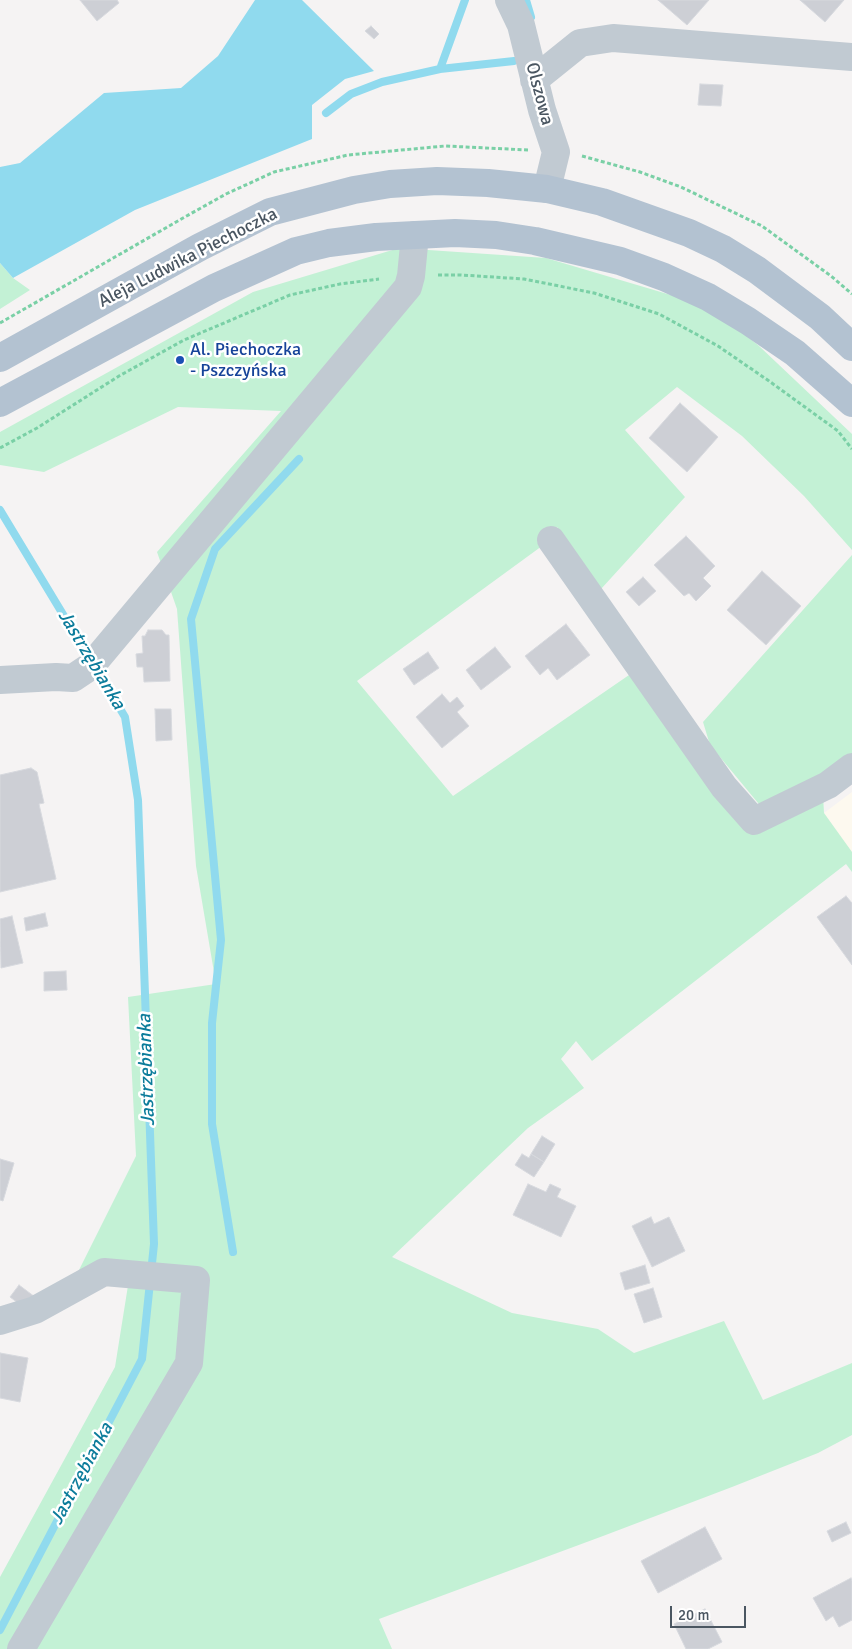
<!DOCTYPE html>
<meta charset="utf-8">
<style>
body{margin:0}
#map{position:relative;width:852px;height:1649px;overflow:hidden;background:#f5f3f3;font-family:Signika,sans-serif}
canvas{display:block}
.scale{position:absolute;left:670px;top:1606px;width:76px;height:22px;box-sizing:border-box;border:2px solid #4a5661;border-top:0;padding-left:6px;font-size:15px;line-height:18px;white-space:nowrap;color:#4a5661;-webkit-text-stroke:4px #fff;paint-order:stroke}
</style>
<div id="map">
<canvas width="852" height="1649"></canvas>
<div class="scale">20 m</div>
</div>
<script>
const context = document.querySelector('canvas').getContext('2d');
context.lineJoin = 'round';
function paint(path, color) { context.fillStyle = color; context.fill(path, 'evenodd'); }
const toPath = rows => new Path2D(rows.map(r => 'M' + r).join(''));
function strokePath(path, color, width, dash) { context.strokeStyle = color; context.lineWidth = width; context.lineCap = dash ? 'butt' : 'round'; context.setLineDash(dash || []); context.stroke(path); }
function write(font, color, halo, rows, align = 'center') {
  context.font = font + ' Signika,sans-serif'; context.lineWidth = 5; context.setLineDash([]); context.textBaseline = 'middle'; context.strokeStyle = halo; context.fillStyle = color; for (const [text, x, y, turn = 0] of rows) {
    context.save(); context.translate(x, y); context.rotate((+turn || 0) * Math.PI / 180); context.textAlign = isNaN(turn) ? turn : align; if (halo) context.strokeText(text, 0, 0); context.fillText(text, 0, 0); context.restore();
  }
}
paint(toPath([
 [852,792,852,854,824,813]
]), '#fdf9ef');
paint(toPath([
 [399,248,546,258,708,306,758,345,852,434,852,550,804,496,742,436,677,387,625,430,685,497,601,589,557,527,542,546,357,681,453,796,632,673,754,830,823,795,824,813,852,852,852,872,846,864,592,1061,576,1041,561,1059,584,1088,528,1128,392,1257,512,1313,598,1329,634,1353,724,1321,763,1400,852,1363,852,1435,818,1453,732,1487,603,1536,379,1619,392,1649,0,1649,0,1577,115,1367,130,1273,76,1276,136,1156,128,997,216,984,196,866,177,609,157,552,281,411,178,407,44,472,0,465,0,432,253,292],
 [0,263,13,278,30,290,0,309],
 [852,555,852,756,763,809,710,745,703,722]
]), '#c3f1d5');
paint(toPath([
 [255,0,302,0,374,71,345,79,312,105,312,139,135,210,13,278,0,263,0,167,20,163,104,93,181,88,218,56]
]), '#90daee');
strokePath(toPath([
 [526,0,531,17],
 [440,69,465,0],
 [326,113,351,94,382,82,440,69,514,61],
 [0,510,125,717,138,800,154,1244,142,1359,0,1630],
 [233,1252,212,1124,212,1023,221,940,191,619,215,549,299,459]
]), '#90daee', 8);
const building = toPath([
 [80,0,117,0,119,3,97,21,80,0],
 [658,0,709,0,687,25,658,0],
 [800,0,844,0,825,22,800,0],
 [371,26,379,34,374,39,365,31,371,26],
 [700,84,723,85,721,106,698,105,700,84],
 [680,403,718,437,687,472,649,438,680,403],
 [686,536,715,566,703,578,711,586,696,601,689,593,684,596,654,565,686,536],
 [762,571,801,606,766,645,727,610,762,571],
 [643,577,656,591,639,606,626,592,643,577],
 [566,624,590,655,557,680,548,668,540,675,525,656,566,624],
 [148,630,162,630,166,635,169,635,170,681,144,682,143,667,137,667,136,654,143,653,142,636,145,636,148,630],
 [495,647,511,667,481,690,466,670,495,647],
 [428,652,439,668,414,685,403,669,428,652],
 [442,694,450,703,457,697,464,706,457,712,469,726,442,748,416,717,442,694],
 [155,709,171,709,172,740,156,741,155,709],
 [31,768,37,772,44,803,39,804,56,879,0,892,0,775,31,768],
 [846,896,852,903,852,965,817,917,846,896],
 [45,913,48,926,26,931,24,918,45,913],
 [12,916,23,963,1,968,0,919,12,916],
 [66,971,67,990,44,991,44,972,66,971],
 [542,1136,555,1144,544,1162,531,1154,542,1136],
 [522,1154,529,1158,531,1154,544,1162,534,1177,515,1165,522,1154],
 [0,1159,14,1163,3,1201,0,1200,0,1159],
 [528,1184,546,1192,550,1184,561,1189,557,1197,576,1206,561,1237,513,1215,528,1184],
 [651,1217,654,1224,669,1217,685,1251,652,1267,632,1226,651,1217],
 [645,1265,650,1283,625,1290,620,1273,645,1265],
 [19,1285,35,1297,26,1309,10,1297,19,1285],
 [653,1288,662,1317,644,1323,634,1294,653,1288],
 [0,1353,28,1358,20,1402,0,1398,0,1353],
 [846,1522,851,1533,832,1542,827,1531,846,1522],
 [705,1527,722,1559,658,1593,641,1561,705,1527],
 [851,1578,852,1581,852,1620,839,1627,833,1616,826,1621,813,1598,851,1578],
 [705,1609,722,1642,708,1649,686,1649,674,1624,705,1609]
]);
paint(building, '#cdcfd5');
strokePath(building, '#d7d9de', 1);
strokePath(toPath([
 [582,156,640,172,681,187,762,226,831,276,852,294],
 [438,275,461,275,524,279,594,293,659,314,718,346,769,381,838,431,852,449],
 [0,323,183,218,226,194,274,172,348,155,445,146,528,150],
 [0,448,37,428,119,376,184,340,290,295,340,284,379,279]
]), '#7ad0a6', 3, [4, 2.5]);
strokePath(toPath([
 [509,0,521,25,542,110,556,152,547,189],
 [534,80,580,43,613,38,852,57],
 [551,540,724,787,754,821,828,785,852,767],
 [0,680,56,677,73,678,91,666,408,287,411,276,415,235],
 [0,1321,35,1310,104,1272,196,1280,189,1363,21,1649]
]), '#c1cad2', 28);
strokePath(toPath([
 [0,358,200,247,270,212,354,190,390,184,437,181,488,183,547,189,602,202,689,233,723,249,757,270,820,317,852,347],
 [0,403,214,288,296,251,329,243,376,237,455,233,496,235,535,241,620,261,664,277,708,297,748,321,795,353,852,403]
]), '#b3c2d1', 28);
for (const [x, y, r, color] of [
 [180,360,5,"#1a4fb4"]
]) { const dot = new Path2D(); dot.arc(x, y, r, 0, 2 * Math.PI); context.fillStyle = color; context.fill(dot); strokePath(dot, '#fff', 2); }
write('18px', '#4a5661', '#fff', [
 ["Olszowa",539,94,75],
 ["Aleja Ludwika Piechoczka",188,258,-27]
]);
write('18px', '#164399', '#fff', [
 ["Al. Piechoczka",190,350],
 ["- Pszczyńska",190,371]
], 'left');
write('italic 19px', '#0c7c9b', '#fff', [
 ["Jastrzębianka",91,660,59],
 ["Jastrzębianka",147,1070,-92],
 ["Jastrzębianka",82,1474,-62]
]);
</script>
